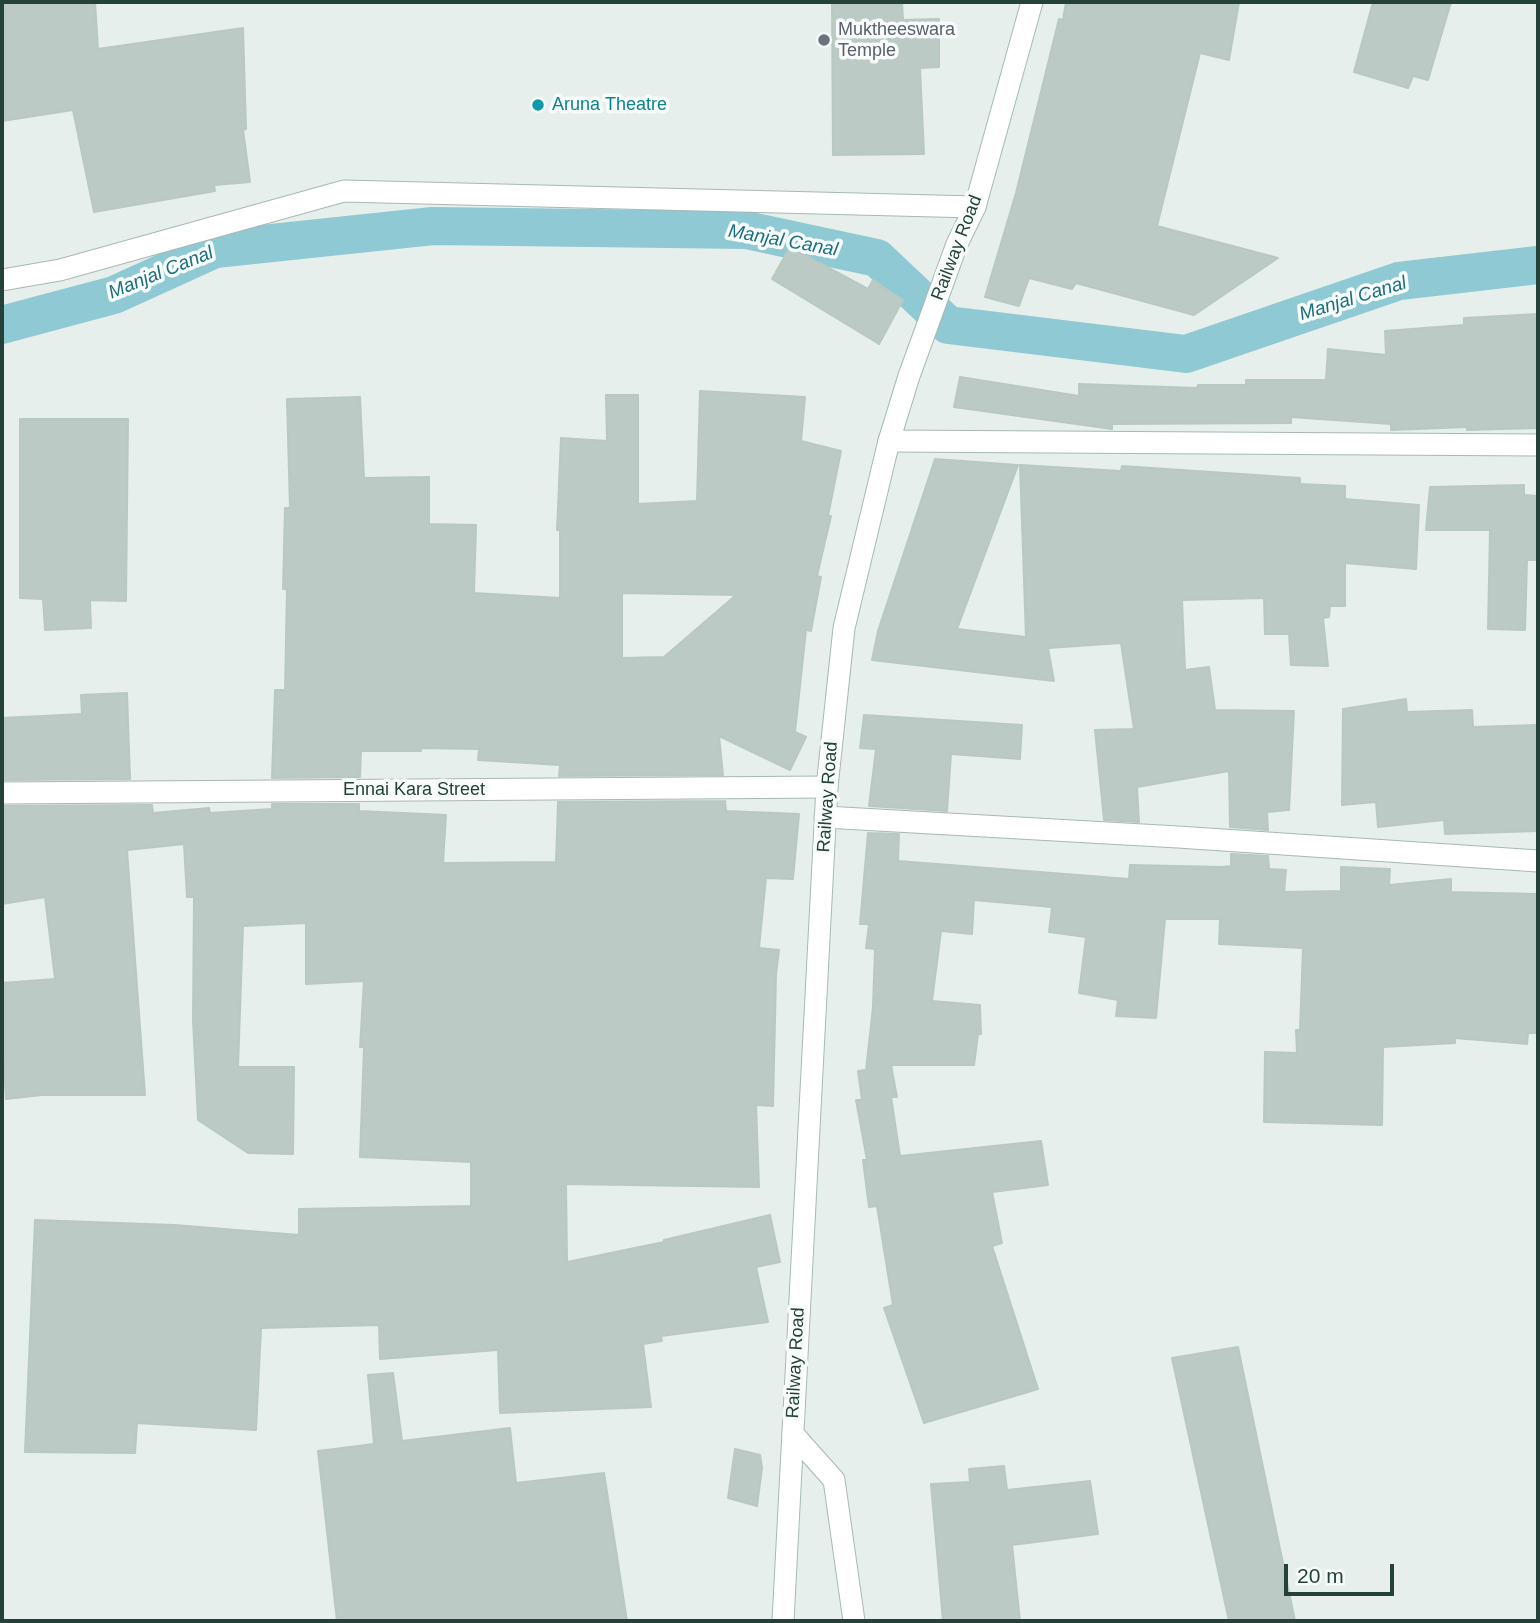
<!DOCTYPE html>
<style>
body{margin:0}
#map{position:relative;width:1540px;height:1623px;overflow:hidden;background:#e6efeb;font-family:Arial,sans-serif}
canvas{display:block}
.frame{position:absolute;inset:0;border:4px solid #24423a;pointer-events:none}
.scale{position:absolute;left:1284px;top:1564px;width:110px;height:32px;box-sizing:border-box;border:4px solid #24423a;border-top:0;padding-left:9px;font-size:21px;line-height:24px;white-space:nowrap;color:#24423a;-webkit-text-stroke:5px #f7fbf9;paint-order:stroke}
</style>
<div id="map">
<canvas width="1540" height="1623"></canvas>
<div class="frame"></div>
<div class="scale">20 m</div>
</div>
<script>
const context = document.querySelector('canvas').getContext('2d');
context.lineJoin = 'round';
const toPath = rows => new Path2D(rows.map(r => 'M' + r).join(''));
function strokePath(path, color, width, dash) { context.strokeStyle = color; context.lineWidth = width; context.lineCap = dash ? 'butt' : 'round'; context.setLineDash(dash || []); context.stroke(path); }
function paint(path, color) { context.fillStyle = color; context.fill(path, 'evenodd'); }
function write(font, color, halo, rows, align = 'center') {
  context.font = font + ' Arial,sans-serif'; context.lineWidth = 7; context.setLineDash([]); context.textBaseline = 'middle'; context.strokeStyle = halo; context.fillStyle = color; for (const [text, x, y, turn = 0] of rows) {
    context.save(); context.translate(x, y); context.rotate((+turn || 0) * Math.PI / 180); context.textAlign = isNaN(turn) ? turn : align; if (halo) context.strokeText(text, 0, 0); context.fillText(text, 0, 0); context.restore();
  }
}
strokePath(toPath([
 [2,325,114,295,215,249,433,226,746,230,877,258,948,325,1186,354,1399,281,1538,265]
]), '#8ec9d4', 38);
const building = toPath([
 [2,2,95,2,98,49,243,28,246,129,243,130,250,182,214,185,215,191,94,212,73,110,2,121,2,2],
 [832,2,902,2,903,20,939,19,939,67,920,68,924,154,833,155,832,2],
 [1066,2,1239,2,1229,60,1200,53,1157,226,1278,258,1194,315,1076,283,1072,289,1029,278,1019,306,985,297,1016,193,1059,19,1063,20,1066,2],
 [1373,2,1451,2,1428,80,1413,76,1408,88,1354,72,1373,2],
 [790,247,868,289,873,280,903,300,879,344,772,279,790,247],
 [1538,314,1538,428,1467,430,1467,427,1391,430,1391,424,1291,417,1291,423,1112,424,1112,429,954,407,960,377,1079,396,1079,384,1197,388,1198,385,1246,385,1246,380,1326,380,1328,349,1386,355,1385,331,1464,325,1464,318,1538,314],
 [700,391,805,397,801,441,841,451,828,516,831,516,817,576,821,577,811,631,806,630,795,732,806,737,790,770,719,736,723,775,559,776,560,765,478,760,479,749,421,748,421,751,361,751,360,777,272,778,275,690,285,690,287,589,283,589,285,508,290,508,287,399,360,397,364,478,429,477,429,524,476,525,474,593,560,598,560,530,557,530,561,438,607,441,606,395,638,395,638,504,697,501,700,391],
 [622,593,736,595,664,657,622,658,622,593],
 [20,419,128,419,126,601,90,600,91,628,45,630,43,599,20,598,20,419],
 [935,459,1018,465,957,629,1026,637,1020,465,1121,471,1122,466,1300,478,1300,484,1345,486,1345,499,1419,505,1416,569,1345,563,1345,606,1330,606,1329,617,1323,618,1328,666,1291,665,1289,634,1265,634,1264,598,1182,600,1185,670,1209,667,1215,710,1294,711,1289,810,1267,812,1268,830,1230,827,1229,771,1137,787,1139,822,1104,820,1095,730,1134,729,1121,643,1048,648,1054,681,872,660,878,631,935,459],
 [1524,485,1524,495,1538,496,1538,560,1527,560,1525,630,1488,629,1490,530,1426,530,1430,487,1524,485],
 [127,693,130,779,2,780,2,718,82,714,81,695,127,693],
 [1406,699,1407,712,1472,710,1473,727,1538,725,1538,831,1445,834,1444,820,1378,827,1376,802,1342,805,1343,709,1406,699],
 [864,715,1022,725,1020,759,951,754,947,811,869,806,876,749,860,748,864,715],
 [725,801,726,811,799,814,793,879,766,878,759,948,779,950,776,975,773,1106,756,1105,759,1187,566,1184,567,1262,664,1242,664,1240,770,1215,780,1262,756,1267,768,1322,661,1336,662,1341,643,1344,651,1407,500,1413,498,1350,380,1359,379,1325,261,1328,256,1430,137,1423,135,1453,25,1452,35,1220,174,1225,299,1235,299,1209,471,1206,471,1162,360,1157,364,1047,360,1047,364,981,306,984,306,923,243,926,238,1067,294,1067,293,1154,248,1153,198,1120,193,1020,194,897,187,897,184,844,127,850,145,1095,42,1095,6,1099,2,1040,2,983,55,979,45,897,2,904,2,806,152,805,153,813,209,808,210,813,272,809,272,804,359,804,359,811,446,815,443,863,556,862,558,802,725,801],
 [868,833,899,834,898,861,1129,879,1130,865,1222,867,1231,866,1231,854,1268,856,1269,869,1286,870,1284,892,1341,891,1341,867,1390,869,1389,885,1451,879,1451,892,1538,894,1538,1033,1528,1033,1527,1044,1455,1038,1455,1043,1383,1047,1382,1125,1264,1122,1265,1052,1297,1053,1296,1030,1300,1030,1303,948,1219,944,1220,919,1165,919,1156,1018,1116,1016,1118,1000,1079,993,1086,937,1049,932,1052,907,974,900,972,934,941,931,932,1001,980,1005,981,1034,978,1034,974,1065,891,1065,897,1097,891,1097,900,1156,1041,1141,1048,1185,992,1192,1002,1243,992,1246,1038,1389,924,1423,884,1308,893,1305,877,1206,869,1207,863,1160,867,1160,856,1100,862,1100,858,1071,866,1070,873,1007,875,949,866,948,869,924,860,924,868,833],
 [1238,1347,1295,1621,1229,1621,1172,1358,1238,1347],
 [393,1373,402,1441,510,1428,516,1483,604,1473,627,1621,337,1621,318,1451,374,1444,368,1375,393,1373],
 [735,1449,760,1455,762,1468,757,1506,728,1498,735,1449],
 [1004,1466,1007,1490,1090,1481,1098,1534,1012,1545,1020,1621,943,1621,931,1484,970,1482,969,1469,1004,1466]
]);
paint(building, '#bbcac4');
strokePath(building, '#b8c9c2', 2);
const minor = toPath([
 [2,280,60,270,344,191,975,207],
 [889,441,1538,445],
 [2,793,827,787],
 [825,817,1178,837,1538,861],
 [793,1434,834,1480,854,1621]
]);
const secondary = toPath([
 [783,1621,827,787,844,628,889,441,909,376,957,244,975,207,1032,2]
]);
strokePath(minor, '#a8b8b2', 23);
strokePath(secondary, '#a4bbb3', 23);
strokePath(minor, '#fff', 21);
strokePath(secondary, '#fff', 21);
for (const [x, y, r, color] of [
 [824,40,7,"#6b7280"],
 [538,105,7,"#0f9aa8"]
]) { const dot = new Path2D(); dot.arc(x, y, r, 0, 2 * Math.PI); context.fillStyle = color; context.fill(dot); strokePath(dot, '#f7fbf9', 2.5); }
write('18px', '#5b616d', '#f7fbf9', [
 ["Muktheeswara",838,30],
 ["Temple",838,51]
], 'left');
write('18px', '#0d838f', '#f7fbf9', [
 ["Aruna Theatre",552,105]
], 'left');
write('18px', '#24423a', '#f7fbf9', [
 ["Railway Road",957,248,-69],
 ["Ennai Kara Street",414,790],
 ["Railway Road",828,797,-86],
 ["Railway Road",796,1363,-87]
]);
write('italic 19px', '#1c6f80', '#f7fbf9', [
 ["Manjal Canal",783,241,10],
 ["Manjal Canal",161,273,-22],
 ["Manjal Canal",1353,299,-17]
]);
</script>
